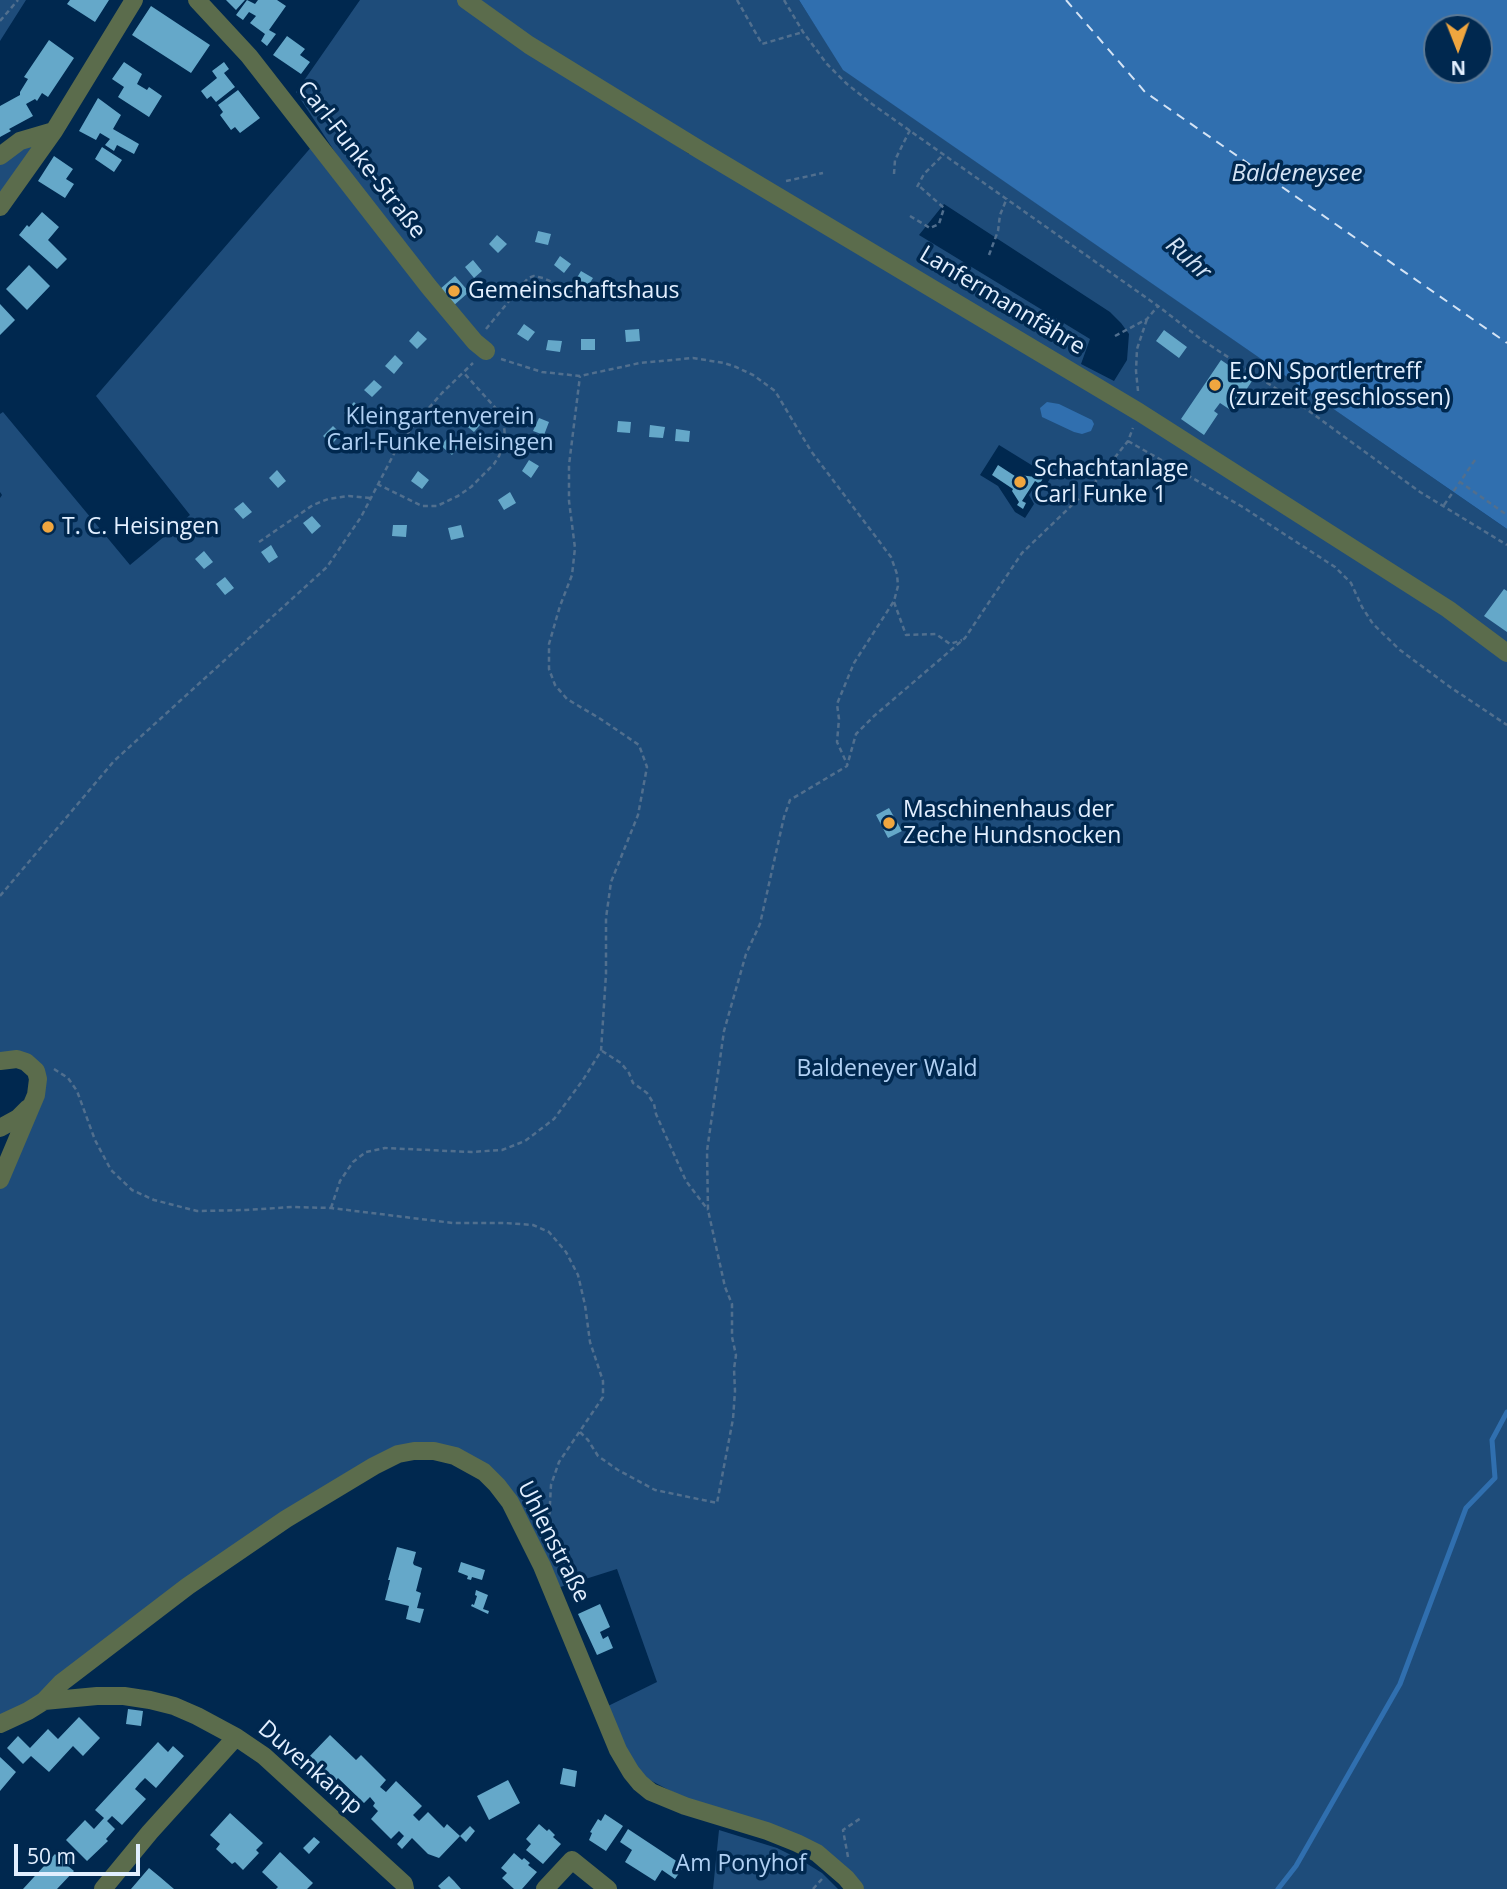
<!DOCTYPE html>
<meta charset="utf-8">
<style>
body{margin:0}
#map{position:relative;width:1507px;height:1889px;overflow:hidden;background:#00284f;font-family:"Open Sans",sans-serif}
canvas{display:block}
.north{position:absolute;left:1423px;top:14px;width:70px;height:70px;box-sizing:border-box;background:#00284f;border:2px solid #5a7895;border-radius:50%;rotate:179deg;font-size:19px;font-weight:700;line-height:28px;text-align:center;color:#e2efff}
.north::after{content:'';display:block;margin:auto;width:24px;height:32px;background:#f0a63f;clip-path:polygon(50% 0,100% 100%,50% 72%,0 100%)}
.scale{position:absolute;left:14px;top:1844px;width:126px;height:32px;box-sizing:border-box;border:4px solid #e2efff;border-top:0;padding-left:9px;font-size:21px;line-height:24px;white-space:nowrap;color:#e2efff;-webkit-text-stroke:5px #00284f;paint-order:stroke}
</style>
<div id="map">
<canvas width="1507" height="1889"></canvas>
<div class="north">N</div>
<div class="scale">50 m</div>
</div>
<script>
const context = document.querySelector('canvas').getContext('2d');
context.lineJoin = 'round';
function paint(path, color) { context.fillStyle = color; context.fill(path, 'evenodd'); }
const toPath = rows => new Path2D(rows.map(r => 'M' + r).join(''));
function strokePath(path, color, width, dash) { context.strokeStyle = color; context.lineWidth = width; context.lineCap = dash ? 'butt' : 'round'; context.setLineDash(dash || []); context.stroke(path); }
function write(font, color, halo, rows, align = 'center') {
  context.font = font + ' "Open Sans",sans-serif'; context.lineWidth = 7; context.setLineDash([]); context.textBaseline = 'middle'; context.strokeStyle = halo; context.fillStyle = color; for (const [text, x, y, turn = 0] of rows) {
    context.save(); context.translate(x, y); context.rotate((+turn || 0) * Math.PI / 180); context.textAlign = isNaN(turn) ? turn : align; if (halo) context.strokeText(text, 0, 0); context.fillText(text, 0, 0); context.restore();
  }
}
paint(toPath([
 [0,0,26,0,0,41],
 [360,0,464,0,528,46,689,154,699,146,530,41,478,0,799,0,844,70,1507,529,1507,1889,864,1889,857,1878,686,1799,646,1778,628,1755,608,1706,657,1682,617,1569,557,1588,485,1469,399,1450,40,1699,0,1719,0,1186,41,1078,0,1057,0,498,2,495,0,492,0,414,3,412,130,565,190,515,96,396,313,145,383,226,296,92],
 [944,204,1110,312,1121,323,1129,334,1127,360,1114,381,1081,364,1090,339,919,235],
 [999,445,1051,477,1043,490,1033,489,1029,495,1034,504,1025,518,1015,512,998,486,980,475],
 [40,139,0,197,0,162],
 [719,1830,777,1848,801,1860,822,1873,838,1889,713,1889]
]), '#1e4c7a');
paint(toPath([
 [799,0,1507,0,1507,529,843,70],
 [1437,28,1479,28,1479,70,1437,70],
 [1047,402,1059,404,1092,420,1094,424,1091,431,1082,434,1074,432,1042,417,1040,408]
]), '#306faf');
strokePath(toPath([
 [1278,1889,1296,1866,1400,1684,1466,1508,1495,1478,1492,1440,1507,1412]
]), '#306faf', 5);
strokePath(toPath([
 [1066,0,1145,92,1507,343]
]), '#d3e3f5', 2, [9, 7]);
paint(toPath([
 [70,0,109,0,95,22,67,4],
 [226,0,245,0,236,10],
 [247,0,255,4,258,0,277,0,286,6,269,30,276,34,267,46,261,41,265,34,250,23,256,16,249,12,243,20,236,15],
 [151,6,210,45,191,73,132,35],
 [287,36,305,49,300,55,310,62,301,74,273,55],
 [49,40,74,58,48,97,42,93,37,101,35,99,26,104,33,116,9,129,11,131,0,137,0,106,20,95,20,92,28,79,24,77],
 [124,62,142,74,137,84,147,90,149,87,162,96,149,117,118,97,124,87,112,79],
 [224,62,229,69,224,73,235,87,216,102,211,96,207,99,201,91,217,78,212,71],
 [238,90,260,118,240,133,235,127,231,130,220,115,223,112,218,105],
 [98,98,121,115,113,129,139,144,134,154,117,145,114,151,105,145,110,139,100,133,96,140,79,131],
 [102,147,122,160,114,172,95,159],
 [54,156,73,169,66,179,74,184,65,198,38,181],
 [42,212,59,227,48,240,67,259,57,269,19,235,27,225,29,227],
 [538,231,551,234,548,245,535,242],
 [497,235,507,244,498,253,489,244],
 [560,256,571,264,564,273,554,265],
 [473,260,482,271,474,278,465,267],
 [29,265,50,286,27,310,6,289],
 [581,271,593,278,586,289,575,281],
 [455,276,469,292,453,306,439,290],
 [0,304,15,320,0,335],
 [524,324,535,332,528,341,517,334],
 [639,329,640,341,626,342,625,330],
 [1164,330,1187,347,1179,358,1156,341],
 [418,331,427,339,417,349,409,341],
 [581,339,595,339,595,350,581,350],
 [548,340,562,341,560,352,546,350],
 [395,355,403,363,394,374,385,366],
 [1221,360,1252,381,1232,411,1220,403,1214,411,1218,414,1204,435,1181,419],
 [374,380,382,387,372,397,364,390],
 [354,402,362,410,352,420,344,413],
 [471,414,481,424,474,432,463,423],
 [539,418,549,422,544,435,533,431],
 [618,421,631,422,630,433,617,432],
 [650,425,665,427,663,438,649,437],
 [333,426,341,434,332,444,323,436],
 [676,429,690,431,689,442,675,441],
 [448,437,459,446,452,455,441,446],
 [529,460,539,466,531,478,522,471],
 [998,465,1018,478,1020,475,1035,477,1037,473,1043,478,1040,484,1035,481,1022,501,1026,503,1023,509,1017,505,1019,502,1012,491,1013,489,992,475],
 [277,470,286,481,278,488,269,478],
 [418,471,429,480,422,489,411,481],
 [510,492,516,503,504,510,498,500],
 [243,502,252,512,243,519,234,509],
 [312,516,321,526,312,534,303,523],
 [393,525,407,525,406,537,392,536],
 [461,525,464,537,451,540,448,528],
 [271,545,278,557,269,563,261,552],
 [204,551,213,562,204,569,195,559],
 [225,577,234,588,225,595,216,584],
 [1504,589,1507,591,1507,632,1484,616],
 [889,808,902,831,888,838,876,815],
 [397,1547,416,1552,413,1563,414,1565,422,1568,416,1591,421,1593,417,1608,424,1609,420,1623,406,1619,409,1606,385,1600,390,1580,388,1580],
 [461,1562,485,1570,482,1580,472,1577,471,1580,467,1579,468,1576,458,1572],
 [476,1590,488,1595,483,1609,489,1611,488,1614,471,1606,472,1604,474,1605,477,1596,475,1595],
 [600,1604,610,1627,600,1632,603,1639,608,1636,613,1648,597,1655,578,1614],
 [128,1709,143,1711,141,1726,126,1724],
 [79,1717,100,1738,83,1756,73,1746,49,1772,31,1756,23,1764,7,1748,18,1736,30,1748,48,1729,58,1739],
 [330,1735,356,1760,361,1755,386,1780,380,1787,386,1792,396,1781,422,1806,413,1815,419,1821,428,1812,444,1828,447,1824,460,1836,439,1858,428,1854,412,1838,402,1849,397,1844,404,1836,399,1831,391,1839,371,1819,378,1811,373,1806,375,1803,370,1797,364,1803,338,1778,334,1783,308,1758],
 [158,1742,168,1752,173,1746,184,1756,156,1788,145,1778,140,1783,135,1789,146,1799,122,1825,112,1816,107,1821,115,1829,106,1839,108,1841,87,1861,66,1840,85,1820,94,1829,104,1818,95,1810],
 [0,1757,16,1772,0,1791],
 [563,1768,577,1771,575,1787,560,1784],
 [508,1780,520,1803,489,1820,477,1796],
 [230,1813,263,1843,256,1850,259,1853,243,1870,235,1862,232,1864,216,1849,220,1844,210,1835],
 [605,1814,623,1826,606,1851,589,1840,592,1833,590,1832,598,1819,601,1821],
 [539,1824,547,1831,549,1829,555,1835,553,1837,561,1844,543,1864,526,1850,531,1844,526,1839],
 [470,1826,475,1831,466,1842,460,1836],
 [628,1829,684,1866,675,1879,662,1870,655,1881,625,1862,632,1850,620,1842],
 [314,1837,320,1842,309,1854,303,1848],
 [62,1850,73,1861,68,1866,74,1871,57,1889,23,1889,55,1854,57,1856],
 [280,1852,313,1883,307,1889,276,1889,278,1887,262,1872],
 [514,1853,522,1860,524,1858,530,1863,528,1865,537,1872,522,1889,514,1889,502,1878,507,1873,501,1868],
 [149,1868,160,1877,174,1889,131,1889],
 [449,1876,454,1881,461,1889,441,1889,438,1886]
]), '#65a8c9');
strokePath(toPath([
 [737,0,762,44,803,32],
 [784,0,803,32,827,64,847,84,872,104,1158,306,1202,340,1298,403,1420,492,1507,545],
 [0,21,18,0],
 [894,174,895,160,910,130],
 [786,181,823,173],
 [917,187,924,174,944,154],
 [910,216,930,228,939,224,944,208,918,185],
 [989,255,998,231,1000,215,1007,198],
 [486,329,528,278,534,276,543,278,590,299],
 [1115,336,1147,319,1158,306],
 [501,359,542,372,580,376,640,363,693,358,724,363,736,367,753,375,775,391,811,451,891,557,897,574,898,586,894,601,854,663,837,704,839,719,837,742,847,764],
 [1138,391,1136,371,1137,349,1147,319],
 [1128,441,1241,506,1335,567,1351,583,1362,607,1373,624,1400,650,1450,687,1507,725],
 [1475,460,1460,482,1507,515],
 [377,484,422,506,437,506,458,496,471,487,494,464,499,456,505,440,504,423,500,413,464,373],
 [1444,505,1460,482],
 [259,542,313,505,328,499,349,496,370,498],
 [894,602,906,635,936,634,950,644,962,640],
 [0,896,114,761,327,567,361,517,397,448,414,425,442,393,473,363],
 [602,1051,621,1063,629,1073,633,1083,647,1093,654,1104,656,1114,686,1181,708,1210],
 [54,1069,68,1078,77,1091,95,1140,111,1170,132,1190,154,1200,197,1211,246,1210,292,1207,331,1208,453,1223,505,1223,533,1225,549,1232,566,1252,578,1275,585,1305,590,1342,603,1381,603,1397,559,1462,551,1485,548,1539],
 [331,1208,340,1181,353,1162,366,1152,385,1148,471,1152,502,1150,525,1141,554,1119,583,1080,601,1051,606,974,606,918,611,882,638,815,647,767,639,745,599,718,567,699,555,685,549,669,549,644,560,606,572,575,575,548,569,501,569,465,580,376],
 [580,1432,588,1440,598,1456,618,1470,655,1490,717,1503,733,1419,735,1391,734,1369,736,1355,732,1337,732,1304,725,1287,708,1210,707,1151,724,1031,746,954,760,924,784,817,790,800,847,766,856,734,874,716,965,638,1022,553,1092,486,1128,441,1133,428],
 [848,1857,843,1830,861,1818],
 [813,1889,822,1879]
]), '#516f8e', 2.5, [5, 3.5]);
strokePath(toPath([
 [197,0,249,56,429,287,475,342,486,351],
 [466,0,529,45,700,150,1139,412,1448,609,1507,653],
 [0,156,20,141,54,131],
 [0,207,54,131,134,0],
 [0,1061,17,1059,26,1062,36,1071,38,1079,36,1095,0,1180],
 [0,1128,18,1118,28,1108],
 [44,1701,97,1696,124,1696,150,1700,174,1706,197,1716,236,1737,264,1756,404,1884,405,1889],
 [0,1724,28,1711,44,1701,61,1683,188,1586,286,1519,374,1466,398,1454,414,1451,434,1451,455,1456,484,1472,497,1485,510,1502,542,1566,618,1750,631,1772,640,1783,651,1792,685,1806,767,1831,797,1843,817,1853,846,1878,855,1889],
 [103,1889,150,1832,236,1737],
 [545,1889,572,1860,608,1889]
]), '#5b6c4c', 18);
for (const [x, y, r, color] of [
 [454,291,7,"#f0a63f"],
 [1215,385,7,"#f0a63f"],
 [1020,482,7,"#f0a63f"],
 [48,527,7,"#f0a63f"],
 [889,823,7,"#f0a63f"]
]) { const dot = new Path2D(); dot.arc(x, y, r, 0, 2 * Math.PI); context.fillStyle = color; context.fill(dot); strokePath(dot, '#00284f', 2.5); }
write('23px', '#e2efff', '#00284f', [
 ["Carl-Funke-Straße",361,160,52],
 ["Lanfermannfähre",1002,301,31],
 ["Uhlenstraße",553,1542,63],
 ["Duvenkamp",310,1768,41]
]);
write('23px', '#e2efff', '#00284f', [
 ["Gemeinschaftshaus",468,291],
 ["E.ON Sportlertreff",1229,372],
 ["(zurzeit geschlossen)",1229,398],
 ["Schachtanlage",1034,469],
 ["Carl Funke 1",1034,495],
 ["T. C. Heisingen",62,527],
 ["Maschinenhaus der",903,810],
 ["Zeche Hundsnocken",903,836]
], 'left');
write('23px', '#b0d0f3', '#00284f', [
 ["Kleingartenverein",440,417],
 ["Carl-Funke Heisingen",440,443],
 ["Baldeneyer Wald",887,1069],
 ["Am Ponyhof",741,1864]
]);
write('italic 24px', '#d3e3f5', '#00284f', [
 ["Baldeneysee",1297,174],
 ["Ruhr",1188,259,42]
]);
</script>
